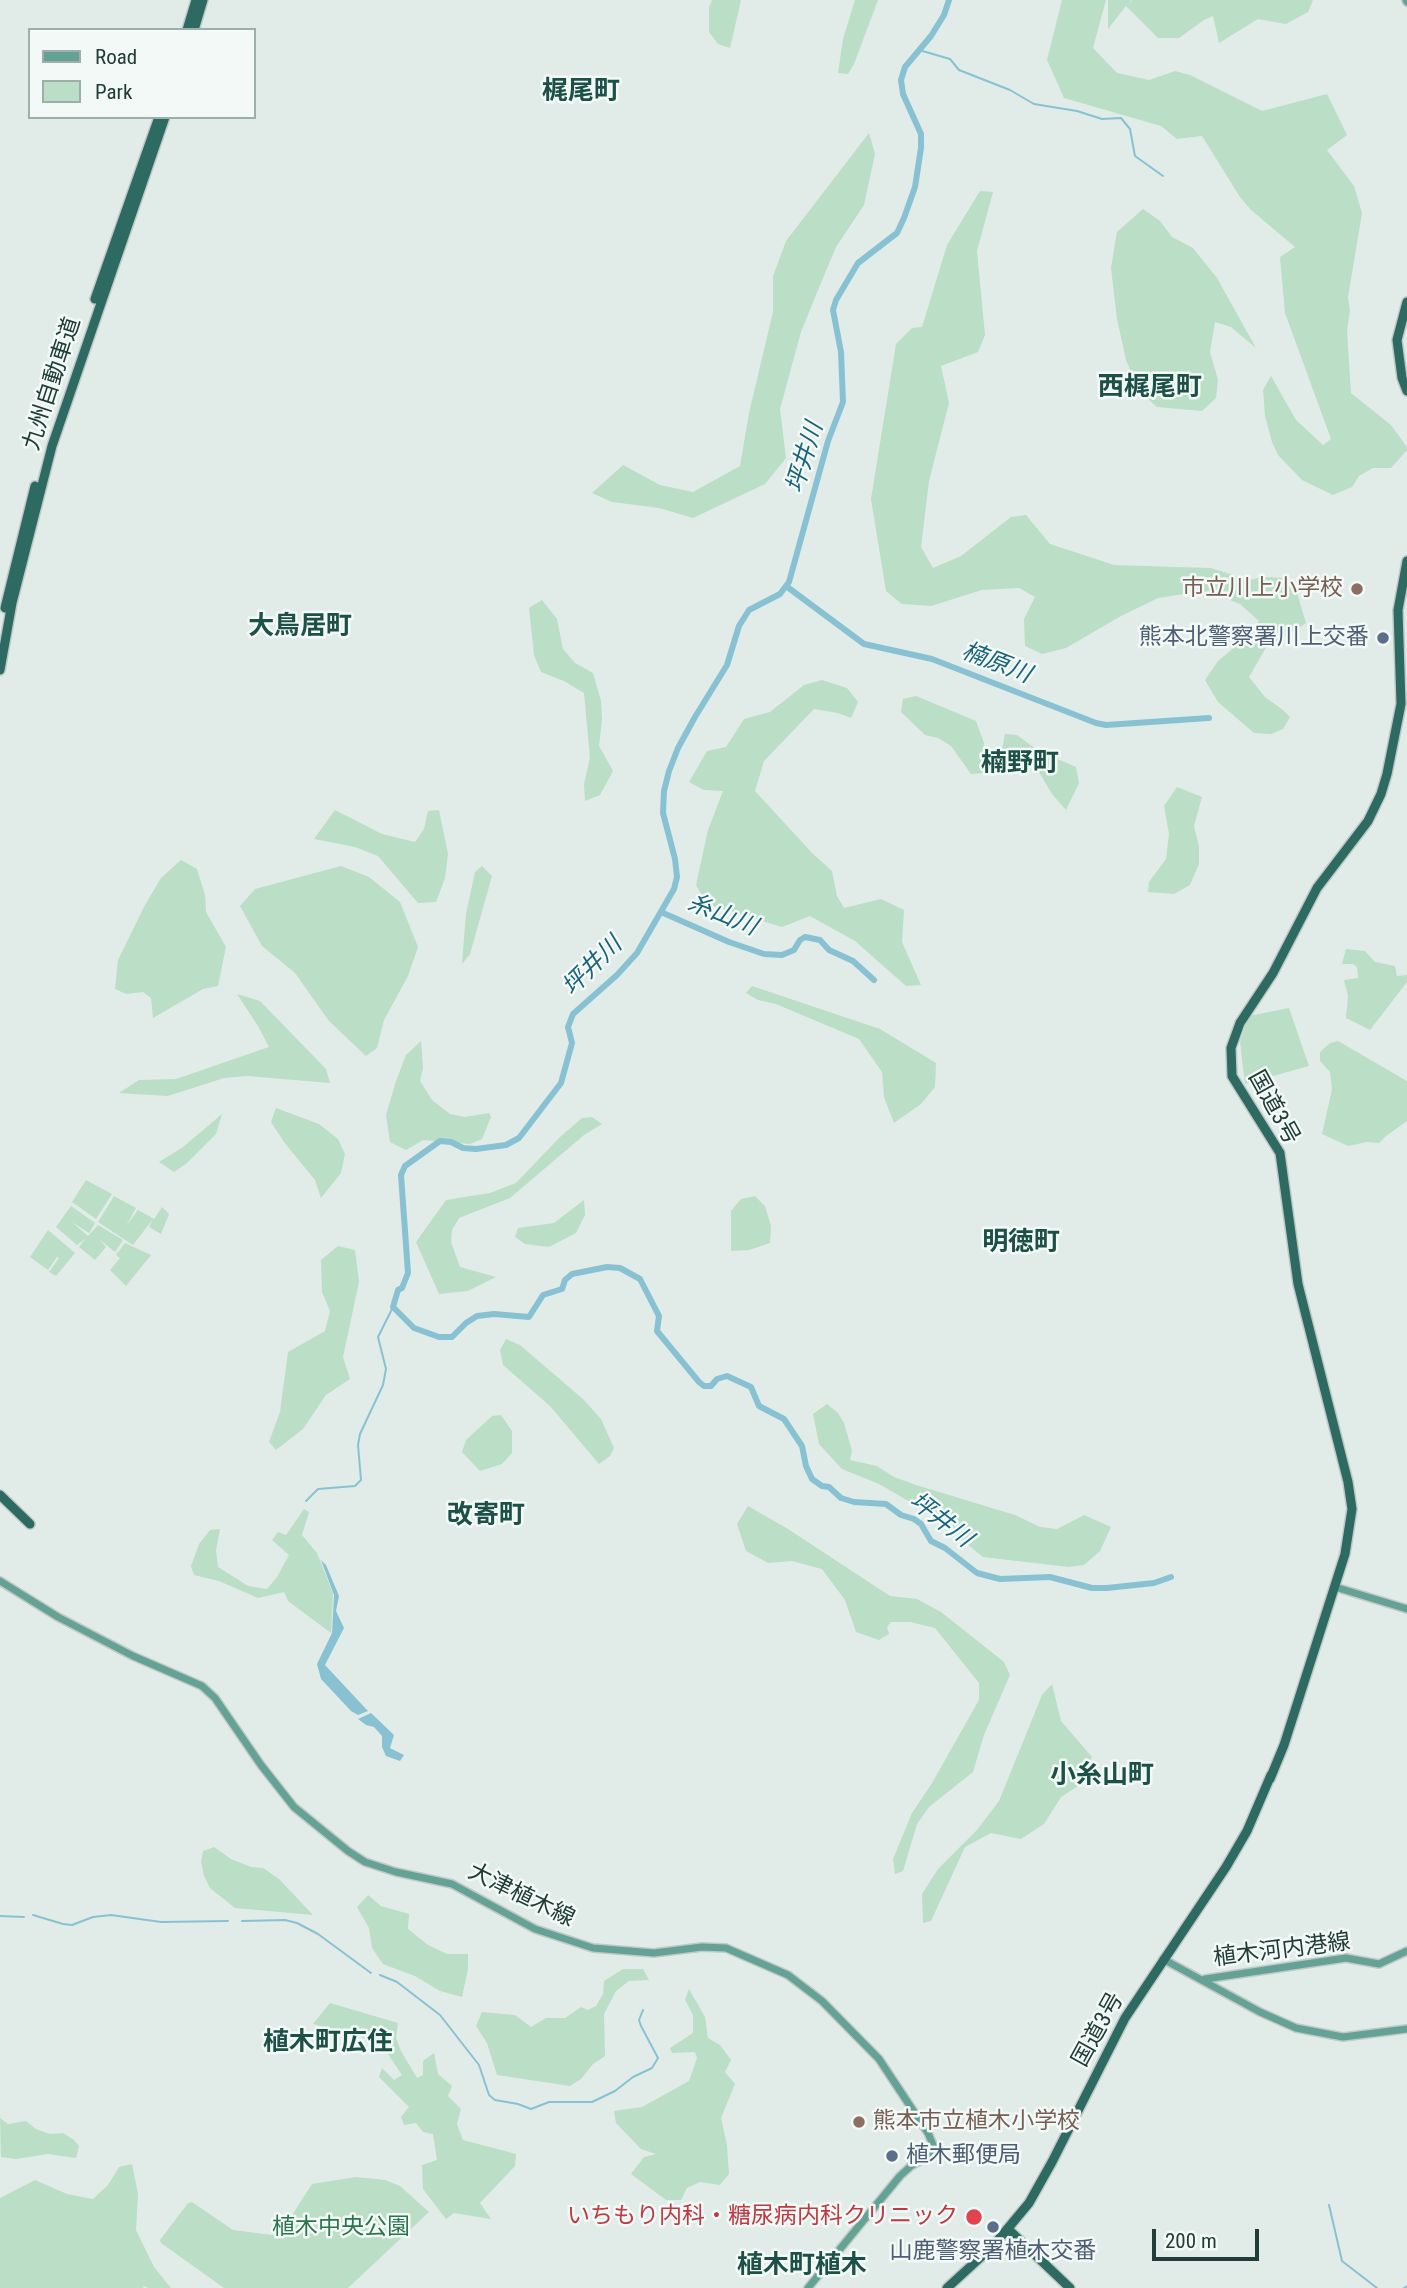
<!DOCTYPE html>
<meta charset="utf-8">
<style>
body{margin:0}
#map{position:relative;width:1407px;height:2288px;overflow:hidden;background:#e1ece8;font-family:"Roboto Condensed",sans-serif}
canvas{display:block}
.legend{position:absolute;left:28px;top:28px;width:228px;height:91px;box-sizing:border-box;background:#f2f9f6;border:2px solid #9eaeaa;margin:0;padding:9px 12px;list-style:none;font-size:21px;color:#213d37}
.legend li{display:flex;align-items:center;gap:14px;height:35px}
.legend b{width:35px;border:2px solid #9eaeaa}
.scale{position:absolute;left:1152px;top:2229px;width:107px;height:32px;box-sizing:border-box;border:4px solid #213d37;border-top:0;padding-left:9px;font-size:21px;line-height:24px;white-space:nowrap;color:#213d37;-webkit-text-stroke:5px #f2f9f6;paint-order:stroke}
</style>
<div id="map">
<canvas width="1407" height="2288"></canvas>
<ul class="legend">
<li><b style="height:9px;background:#65a296"></b>Road</li>
<li><b style="height:19px;background:#badec6"></b>Park</li>
</ul>
<div class="scale">200 m</div>
</div>
<script>
const context = document.querySelector('canvas').getContext('2d');
context.lineJoin = 'round';
function paint(path, color) { context.fillStyle = color; context.fill(path, 'evenodd'); }
const toPath = rows => new Path2D(rows.map(r => 'M' + r).join(''));
function strokePath(path, color, width, dash) { context.strokeStyle = color; context.lineWidth = width; context.lineCap = dash ? 'butt' : 'round'; context.setLineDash(dash || []); context.stroke(path); }
function write(font, color, halo, rows, align = 'center') {
  context.font = font + ' "Roboto Condensed","Noto Sans JP",sans-serif'; context.lineWidth = 5; context.setLineDash([]); context.textBaseline = 'middle'; context.strokeStyle = halo; context.fillStyle = color; for (const [text, x, y, turn = 0] of rows) {
    context.save(); context.translate(x, y); context.rotate((+turn || 0) * Math.PI / 180); context.textAlign = isNaN(turn) ? turn : align; if (halo) context.strokeText(text, 0, 0); context.fillText(text, 0, 0); context.restore();
  }
}
paint(toPath([
 [712,0,741,0,730,48,718,44,709,32,709,8],
 [855,0,878,0,854,64,848,74,838,73,843,39],
 [1062,0,1106,0,1093,48,1117,73,1149,80,1175,71,1190,75,1262,111,1327,94,1347,135,1327,150,1354,186,1362,213,1348,297,1350,311,1347,330,1351,393,1391,425,1407,447,1407,450,1391,468,1373,468,1359,476,1352,487,1333,495,1302,480,1278,455,1272,442,1265,416,1263,390,1271,376,1296,420,1323,445,1331,439,1285,313,1280,257,1295,247,1251,210,1240,197,1202,136,1177,139,1161,126,1064,98,1047,60],
 [1108,0,1131,0,1128,5,1132,0,1313,0,1308,12,1286,24,1258,19,1219,43,1213,16,1204,20,1179,38,1158,38,1126,6,1108,29],
 [869,133,875,154,864,205,836,247,818,290,801,332,780,409,786,458,765,484,693,518,659,508,612,502,592,493,623,465,660,485,693,492,740,466,749,413,773,312,773,276,786,241],
 [980,191,993,192,977,251,985,335,978,352,941,366,949,403,929,481,921,547,933,568,961,556,1011,517,1026,515,1050,544,1114,565,1211,568,1249,580,1264,577,1283,578,1294,583,1306,623,1292,633,1267,646,1249,677,1265,697,1283,710,1290,717,1283,729,1271,734,1254,733,1218,702,1205,680,1218,661,1242,641,1259,621,1240,604,1215,594,1190,593,1158,598,1121,616,1066,648,1042,654,1025,646,1024,619,1035,597,1019,588,982,590,931,606,902,604,886,591,871,499,896,344,912,328,922,327,947,245],
 [1143,209,1160,221,1172,237,1193,248,1217,278,1256,348,1231,327,1215,322,1210,352,1218,380,1216,398,1202,411,1157,407,1139,391,1126,360,1117,319,1111,268,1117,232],
 [542,600,557,619,563,649,575,663,593,673,601,701,602,719,599,746,613,771,600,795,585,801,584,784,590,758,584,693,564,681,541,672,534,655,529,608],
 [822,680,847,688,858,702,851,718,838,713,814,709,764,761,755,791,812,853,832,871,837,896,844,908,881,899,904,910,902,942,921,985,906,986,855,941,810,916,782,927,707,904,696,885,708,830,723,791,704,790,689,782,707,751,726,747,744,719,770,712,804,685],
 [916,696,976,721,984,743,982,760,984,773,971,774,951,746,938,738,925,735,901,712,903,699],
 [1005,734,1017,735,1039,751,1076,767,1079,783,1066,810,1052,794,1039,772,1002,749],
 [1177,787,1202,797,1194,826,1199,847,1199,864,1190,885,1174,894,1148,892,1149,882,1166,859,1169,834,1164,806],
 [335,810,382,834,415,842,424,829,428,811,439,810,448,854,445,878,436,902,418,903,378,856,355,847,314,839],
 [181,860,197,869,205,895,206,912,226,947,218,986,203,989,153,1018,151,998,143,992,126,994,115,989,118,960,145,905,161,878],
 [341,866,369,877,400,902,418,947,408,976,384,1020,377,1048,366,1056,329,1021,295,973,262,946,240,906,255,889],
 [482,866,492,876,470,954,462,964,466,914,475,872],
 [1346,949,1365,951,1375,962,1395,966,1397,976,1407,975,1407,982,1370,1030,1346,1018,1348,996,1344,980,1358,978,1357,967,1353,964,1342,964],
 [752,986,880,1029,936,1063,935,1087,921,1104,894,1123,884,1097,882,1072,859,1039,776,1004,758,1000,746,993],
 [237,994,260,1001,326,1069,330,1083,247,1076,224,1078,168,1096,119,1093,139,1080,176,1079,269,1047,258,1026],
 [1289,1008,1309,1066,1245,1084,1240,1042,1249,1016],
 [421,1041,423,1068,420,1081,432,1100,450,1114,465,1117,489,1113,491,1117,482,1139,470,1144,423,1140,406,1150,390,1142,386,1115,396,1081,406,1055],
 [1338,1041,1407,1081,1407,1121,1386,1136,1379,1143,1367,1142,1348,1146,1322,1134,1332,1089,1330,1072,1320,1061,1320,1052,1330,1043],
 [276,1108,319,1124,338,1139,345,1154,341,1173,321,1198,315,1180,284,1142,271,1122],
 [222,1114,216,1134,187,1163,174,1172,159,1162,183,1147],
 [592,1117,602,1124,584,1135,510,1198,459,1218,452,1230,451,1242,460,1267,496,1277,468,1291,439,1294,416,1242,446,1200,490,1193,516,1183,560,1137,582,1118],
 [86,1180,112,1194,96,1219,72,1202],
 [114,1196,136,1208,126,1226,138,1210,154,1219,162,1207,169,1214,161,1234,149,1227,153,1219,133,1245,98,1222],
 [755,1196,765,1206,771,1226,770,1243,749,1250,731,1251,731,1211,741,1199],
 [584,1200,585,1215,576,1233,549,1247,525,1244,515,1237,518,1228,554,1223],
 [71,1206,95,1223,89,1233,72,1222,88,1236,98,1225,123,1240,115,1252,99,1239,106,1247,95,1260,79,1247,85,1239,77,1245,56,1227],
 [48,1230,75,1253,56,1276,49,1272,59,1258,57,1257,48,1270,30,1257],
 [125,1243,151,1255,126,1286,110,1270,120,1258,116,1255],
 [338,1246,355,1250,359,1282,343,1357,350,1379,326,1395,303,1429,276,1450,269,1442,280,1412,288,1352,325,1331,330,1311,322,1292,321,1260],
 [506,1339,520,1345,584,1400,601,1419,614,1448,610,1456,599,1464,550,1406,503,1365,500,1350],
 [827,1404,838,1413,844,1423,852,1451,850,1460,877,1466,894,1477,916,1485,1015,1515,1040,1527,1057,1529,1084,1515,1111,1527,1100,1551,1084,1565,1069,1567,983,1557,941,1523,912,1503,879,1484,842,1469,819,1444,813,1414],
 [501,1415,512,1431,512,1453,502,1464,480,1471,462,1452,466,1440,492,1416],
 [748,1506,788,1529,890,1596,917,1599,941,1612,1004,1662,1010,1675,984,1735,973,1772,929,1807,917,1824,903,1871,895,1874,893,1859,912,1813,932,1783,979,1700,979,1683,935,1628,910,1622,891,1622,887,1627,889,1634,879,1640,856,1632,845,1600,822,1569,792,1561,768,1563,746,1551,737,1524],
 [304,1509,309,1512,302,1535,317,1553,333,1593,331,1633,288,1601,284,1592,258,1598,219,1581,194,1575,191,1566,199,1544,210,1530,220,1529,216,1551,218,1567,248,1586,267,1589,277,1577,289,1555,272,1540,278,1532,286,1535],
 [1052,1684,1061,1721,1092,1757,1078,1786,1061,1797,1044,1824,1021,1839,991,1833,965,1847,931,1921,923,1923,922,1894,938,1869,977,1830,999,1801,1042,1695],
 [214,1847,231,1859,251,1867,263,1868,279,1879,313,1915,235,1908,210,1888,204,1876,201,1862,203,1851],
 [368,1895,381,1906,409,1914,408,1929,428,1945,447,1954,468,1954,468,1969,462,1997,440,1991,415,1976,383,1964,372,1948,369,1928,357,1907],
 [623,1969,643,1969,649,1980,629,1981,616,1991,604,2014,605,2056,593,2064,581,2079,570,2086,497,2075,487,2043,476,2026,482,2012,515,2015,531,2027,546,2018,565,2018,581,2007,588,2010,596,2006,603,1994,604,1981],
 [689,1989,705,2017,708,2038,720,2045,731,2060,725,2072,735,2084,721,2118,727,2145,729,2174,720,2185,700,2182,687,2188,681,2200,666,2200,631,2174,644,2157,656,2154,641,2149,616,2123,614,2111,642,2107,689,2081,697,2058,695,2052,672,2053,670,2048,693,2033,693,2015,685,2000],
 [330,2003,398,2023,396,2038,401,2051,417,2078,423,2075,423,2061,434,2053,438,2074,452,2086,448,2096,461,2109,457,2124,463,2140,516,2154,515,2166,480,2203,491,2219,454,2213,446,2219,423,2189,422,2165,437,2160,433,2134,423,2132,416,2123,404,2125,401,2117,409,2107,379,2077,382,2068,394,2080,402,2075,380,2042,313,2024],
 [0,2118,8,2124,26,2121,36,2129,50,2134,63,2133,74,2140,79,2146,76,2158,48,2154,16,2159,1,2157],
 [132,2164,138,2194,136,2230,154,2267,171,2288,148,2288,144,2286,143,2288,0,2288,0,2198,35,2180,67,2194,93,2199,108,2185,119,2167],
 [356,2177,385,2180,400,2186,429,2212,348,2288,224,2288,161,2243,160,2240,188,2203,192,2202,233,2230,272,2235,283,2229,312,2184]
]), '#badec6');
paint(toPath([
 [321,1560,326,1565,339,1596,336,1611,344,1628,325,1665,368,1711,358,1715,351,1711,321,1679,317,1664,332,1633,334,1595],
 [371,1713,394,1735,390,1748,404,1755,400,1761,386,1756,382,1747,382,1736,374,1727,366,1725,358,1719]
]), '#88c2d2');
strokePath(toPath([
 [919,50,950,59,959,70,1010,90,1034,104,1077,111,1102,119,1121,118,1130,129,1135,156,1163,176],
 [306,1501,318,1489,355,1486,361,1480,358,1445,360,1434,383,1385,386,1369,378,1337,393,1307],
 [33,1915,63,1924,72,1925,93,1917,111,1915,161,1922,228,1921],
 [0,1916,24,1917],
 [242,1921,285,1920,297,1923,318,1934,371,1973],
 [380,1975,397,1982,440,2015,479,2065,489,2095,495,2100,518,2104,531,2109,549,2102,592,2102,615,2091,633,2077,652,2068,658,2058,641,2026,639,2020,643,2010],
 [1329,2205,1342,2261,1377,2288],
 [1404,2288,1407,2286]
]), '#88c2d2', 2);
strokePath(toPath([
 [949,0,944,15,931,36,905,67,901,80,903,94,921,134,921,148,915,187,904,218,897,233,858,263,836,300,833,310,841,352,843,402,828,441,789,582,780,594,749,610,739,626,727,665,695,717,678,748,669,771,664,791,663,813,675,859,677,877,674,889,637,953,617,975,573,1014,568,1027,572,1043,561,1083,519,1138,506,1145,476,1149,463,1148,451,1142,440,1141,405,1166,401,1175,408,1273,402,1288,398,1290,393,1307,414,1328,439,1337,452,1337,466,1323,477,1316,494,1314,529,1317,543,1295,562,1289,565,1280,572,1274,607,1267,620,1268,640,1279,659,1316,657,1331,699,1382,704,1386,711,1386,717,1379,727,1376,751,1387,759,1406,784,1419,802,1446,806,1466,812,1479,822,1486,829,1487,841,1498,854,1502,886,1504,901,1515,914,1519,921,1524,931,1541,945,1548,977,1573,1000,1579,1050,1577,1092,1588,1107,1588,1154,1583,1171,1577],
 [786,586,864,644,932,659,1096,723,1106,725,1209,718],
 [661,912,729,942,764,954,782,955,794,950,800,940,805,937,820,940,829,950,853,961,874,980]
]), '#88c2d2', 6);
const major = toPath([
 [1406,0,1407,2],
 [0,1581,58,1617,133,1656,202,1686,215,1698,261,1765,294,1807,348,1851,365,1862,396,1872,452,1884,535,1929,593,1948,654,1953,702,1947,726,1948,788,1975,822,2001,879,2059,928,2133,936,2152,911,2166,900,2176,808,2288],
 [1335,1587,1407,1609],
 [1163,1959,1260,2012,1296,2028,1343,2037,1407,2029],
 [1205,1979,1346,1958,1379,1964,1407,1951]
]);
const highway = toPath([
 [187,30,196,0],
 [194,30,203,0],
 [95,299,159,117],
 [1407,302,1397,340,1402,378,1407,391],
 [5,608,35,486],
 [0,670,12,603,52,446,165,117],
 [0,1495,30,1524],
 [1270,1779,1284,1745,1345,1554,1352,1509,1348,1482,1298,1284,1280,1153,1232,1076,1231,1048,1240,1023,1273,973,1317,888,1368,821,1381,794,1387,774,1401,704,1398,610,1407,561],
 [1008,2229,1070,2288],
 [947,2288,994,2245,1029,2203,1052,2162,1125,2018,1226,1867,1247,1831,1271,1775]
]);
strokePath(major, '#c1c9c7', 10);
strokePath(highway, '#c1c9c7', 12);
strokePath(major, '#65a296', 7);
strokePath(highway, '#2d6a61', 9);
for (const [x, y, r, color] of [
 [1357,589,7,"#8d6e63"],
 [1383,638,7,"#5c6f8a"],
 [859,2122,7,"#8d6e63"],
 [892,2156,7,"#5c6f8a"],
 [974,2217,9,"#e0444e"],
 [993,2227,7,"#5c6f8a"]
]) { const dot = new Path2D(); dot.arc(x, y, r, 0, 2 * Math.PI); context.fillStyle = color; context.fill(dot); strokePath(dot, '#f2f9f6', 2.5); }
write('23px', '#213d37', '#f2f9f6', [
 ["九州自動車道",53,384,-72],
 ["国道3号",1273,1108,61],
 ["大津植木線",521,1896,26],
 ["植木河内港線",1282,1951,-7],
 ["国道3号",1099,2030,-61]
]);
write('23px', '#785e54', '#f2f9f6', [
 ["市立川上小学校",1343,589],
 ["熊本市立植木小学校",873,2122,"left"]
], 'right');
write('23px', '#4e5e75', '#f2f9f6', [
 ["熊本北警察署川上交番",1369,638],
 ["植木郵便局",906,2156,"left"],
 ["山鹿警察署植木交番",993,2252,"center"]
], 'right');
write('23px', '#be3a42', '#f2f9f6', [
 ["いちもり内科・糖尿病内科クリニック",958,2217]
], 'right');
write('23px', '#2b754c', '#f2f9f6', [
 ["植木中央公園",341,2228]
]);
write('italic 24px', '#1a647a', '#f2f9f6', [
 ["坪井川",806,458,-73],
 ["楠原川",996,664,21],
 ["糸山川",722,916,22],
 ["坪井川",593,967,-45],
 ["坪井川",940,1521,38]
]);
write('bold 26px', '#1d5046', '#f2f9f6', [
 ["梶尾町",581,92],
 ["西梶尾町",1150,388],
 ["大鳥居町",300,627],
 ["楠野町",1020,764],
 ["明徳町",1021,1243],
 ["改寄町",486,1516],
 ["小糸山町",1102,1776],
 ["植木町広住",328,2043],
 ["植木町植木",802,2266]
]);
</script>
